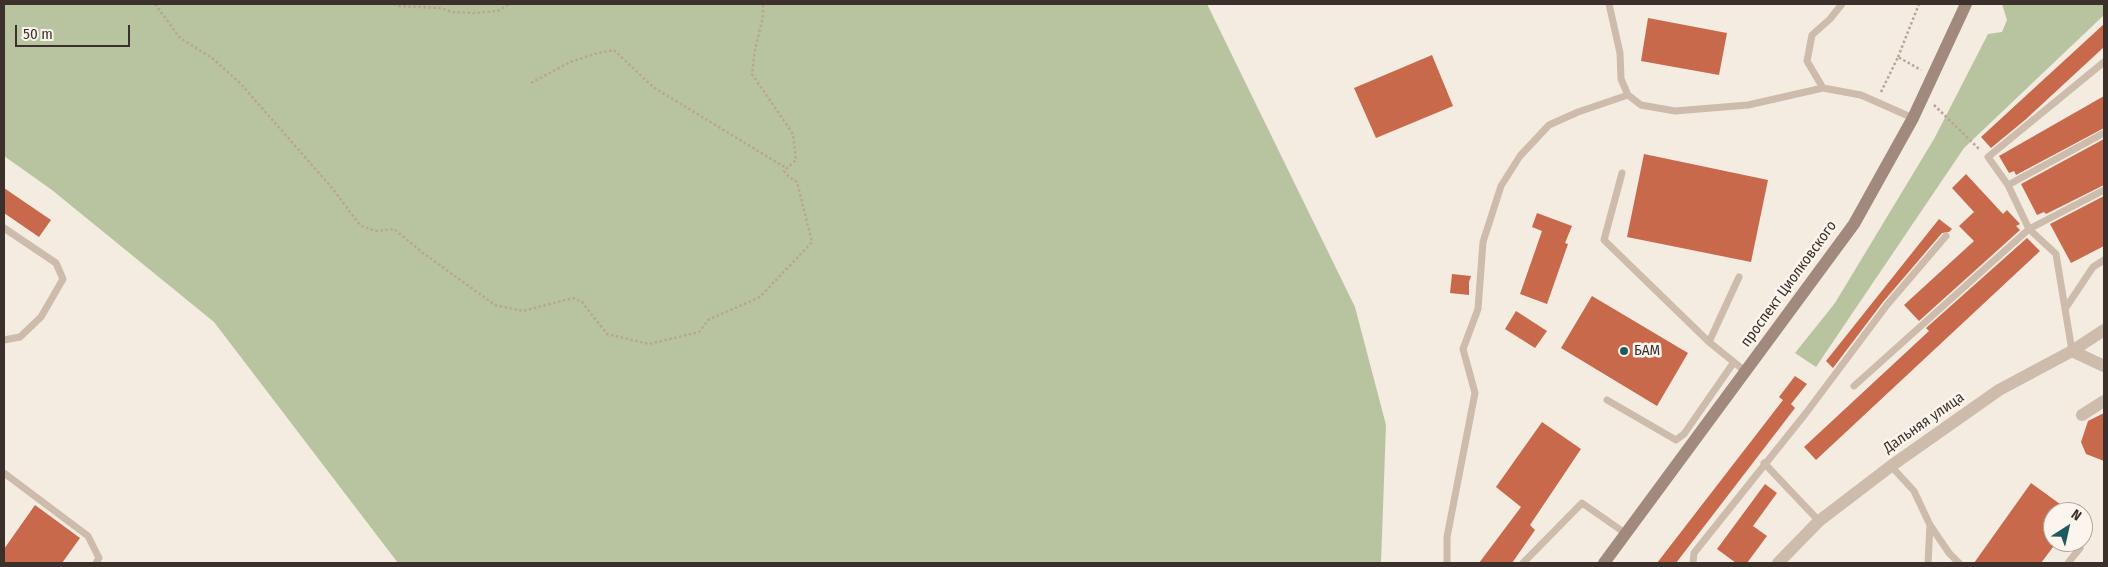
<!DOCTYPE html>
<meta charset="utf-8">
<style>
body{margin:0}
#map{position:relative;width:2108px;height:567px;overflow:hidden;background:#f4ebe1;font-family:"Fira Sans Condensed",sans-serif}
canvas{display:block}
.frame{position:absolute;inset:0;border:5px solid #3b302b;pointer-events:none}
.north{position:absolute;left:2043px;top:502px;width:50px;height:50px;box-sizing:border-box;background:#fbf5ee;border:1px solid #aea6a0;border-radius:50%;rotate:35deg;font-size:14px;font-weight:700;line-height:20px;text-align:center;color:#3b302b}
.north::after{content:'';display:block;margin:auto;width:18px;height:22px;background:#1f5a5e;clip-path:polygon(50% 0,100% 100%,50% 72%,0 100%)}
.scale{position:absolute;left:15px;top:25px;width:115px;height:22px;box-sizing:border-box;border:2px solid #3b302b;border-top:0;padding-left:6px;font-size:15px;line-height:18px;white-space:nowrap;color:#3b302b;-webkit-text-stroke:4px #fbf5ee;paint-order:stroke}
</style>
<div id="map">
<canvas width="2108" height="567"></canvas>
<div class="frame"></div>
<div class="north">N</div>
<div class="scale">50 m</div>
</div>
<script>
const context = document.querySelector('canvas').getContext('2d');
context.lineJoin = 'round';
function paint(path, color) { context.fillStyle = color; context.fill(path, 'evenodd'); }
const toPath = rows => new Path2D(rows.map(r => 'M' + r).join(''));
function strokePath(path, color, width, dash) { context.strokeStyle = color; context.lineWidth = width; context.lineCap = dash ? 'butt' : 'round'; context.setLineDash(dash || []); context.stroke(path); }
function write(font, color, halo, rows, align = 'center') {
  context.font = font + ' "Fira Sans Condensed",sans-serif'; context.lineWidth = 5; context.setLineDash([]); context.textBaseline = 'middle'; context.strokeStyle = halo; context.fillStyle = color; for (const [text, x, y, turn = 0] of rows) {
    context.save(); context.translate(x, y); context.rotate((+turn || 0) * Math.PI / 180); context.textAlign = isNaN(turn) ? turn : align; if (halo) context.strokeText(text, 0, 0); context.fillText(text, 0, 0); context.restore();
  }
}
paint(toPath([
 [4,4,1207,4,1355,307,1386,425,1381,563,398,563,214,322,52,190,4,156],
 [2002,4,2104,4,2104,15,1964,148,1816,367,1795,353,1835,303,1934,139,1988,34,2002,32,2007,20]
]), '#b8c4a0');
paint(toPath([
 [1648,18,1727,33,1719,75,1641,61],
 [2104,24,2104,47,2025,120,1991,148,1981,137],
 [1432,55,1453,106,1376,138,1354,88],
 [2104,96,2104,128,2016,175,2014,171,2009,173,1999,156],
 [2104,139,2104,185,2046,214,2044,212,2037,215,2021,184],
 [1644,154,1768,180,1751,262,1627,237],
 [1966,174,2003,214,2007,210,2020,224,2016,226,2020,230,1919,321,1904,305,1974,241,1959,226,1974,212,1952,188],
 [4,188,51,220,39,237,4,213],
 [2104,196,2104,246,2071,263,2050,224],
 [1537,213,1572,226,1565,243,1568,244,1547,304,1520,294,1542,231,1532,227],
 [1939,219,1952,229,1949,232,1942,233,1883,302,1833,368,1826,361],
 [2027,238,2040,251,1816,460,1804,447,1929,331,1926,328],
 [1452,274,1471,276,1469,282,1469,295,1450,293],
 [1592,296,1688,353,1657,406,1561,348],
 [1516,311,1547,331,1535,348,1505,329],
 [1795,376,1807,384,1791,404,1795,408,1676,563,1657,563,1783,400,1779,397],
 [2104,413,2104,461,2086,454,2081,442,2088,421],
 [1542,422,1581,449,1530,525,1535,530,1512,563,1479,563,1521,507,1496,487],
 [2031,483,2071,512,2053,512,2053,547,2041,563,1974,563],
 [1765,484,1777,493,1753,526,1767,536,1747,563,1736,563,1717,549],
 [35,505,80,538,62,563,4,563,4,549]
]), '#c8694b');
strokePath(toPath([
 [155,4,180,38,212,58,240,83,333,189,360,225,375,231,394,229,423,253,495,305,523,311,573,298,582,302,607,334,649,344,699,332,708,320,760,297,812,242,797,182,789,177,784,171,796,160,793,134,752,74,755,50,763,17,763,4],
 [394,4,397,6,441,8,452,12,475,13,498,11,509,4],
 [1898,57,1919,4],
 [531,83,570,62,598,53,614,50,653,87,786,168],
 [1881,92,1898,57,1921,70],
 [1934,105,1980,150]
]), '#b9a596', 2.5, [2.5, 2.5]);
strokePath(toPath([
 [1609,4,1620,53,1621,79,1628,95,1641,105,1675,111,1748,105,1823,88,1861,95,1913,118],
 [1823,88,1807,61,1812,35,1830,19,1842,4],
 [1622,173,1604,240,1709,342],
 [2008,185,2104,133],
 [4,228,56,263,63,279,41,317,20,337,4,340],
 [1739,277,1709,342,1745,371],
 [2065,309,2093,267,2104,260],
 [2072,351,2056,254,2029,229,2008,185,1988,157,2104,62],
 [1854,386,2029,229,2104,190],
 [1607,400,1676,440,1684,434,1734,362],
 [1764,463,1819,521],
 [1891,466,1914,491,1930,525,1949,553,1959,563],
 [4,473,88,536,99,558,96,563],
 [1447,563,1447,537,1475,393,1463,349,1478,309,1483,242,1501,186,1520,156,1549,125,1578,112,1628,95],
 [1523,563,1582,503,1625,533],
 [1693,563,1694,553,1806,413,1887,305,1946,236],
 [1928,563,1930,525],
 [2068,563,2080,548]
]), '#cdbbac', 7);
strokePath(toPath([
 [2072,351,2104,366],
 [2082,415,2104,401]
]), '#cdbbac', 12);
strokePath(toPath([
 [1778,563,1819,521,1891,466,1999,390,2072,351,2104,330]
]), '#cdbbac', 12);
strokePath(toPath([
 [1604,563,1854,224,1913,118,1966,4]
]), '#a18a7d', 12);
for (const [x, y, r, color] of [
 [1624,351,5,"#1f5a5e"]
]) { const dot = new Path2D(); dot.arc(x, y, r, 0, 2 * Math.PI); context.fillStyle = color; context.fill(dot); strokePath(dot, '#fbf5ee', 2); }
write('15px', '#3b302b', '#fbf5ee', [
 ["проспект Циолковского",1789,284,-54],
 ["Дальняя улица",1924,423,-35]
]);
write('15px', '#3b302b', '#fbf5ee', [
 ["БАМ",1634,351]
], 'left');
</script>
